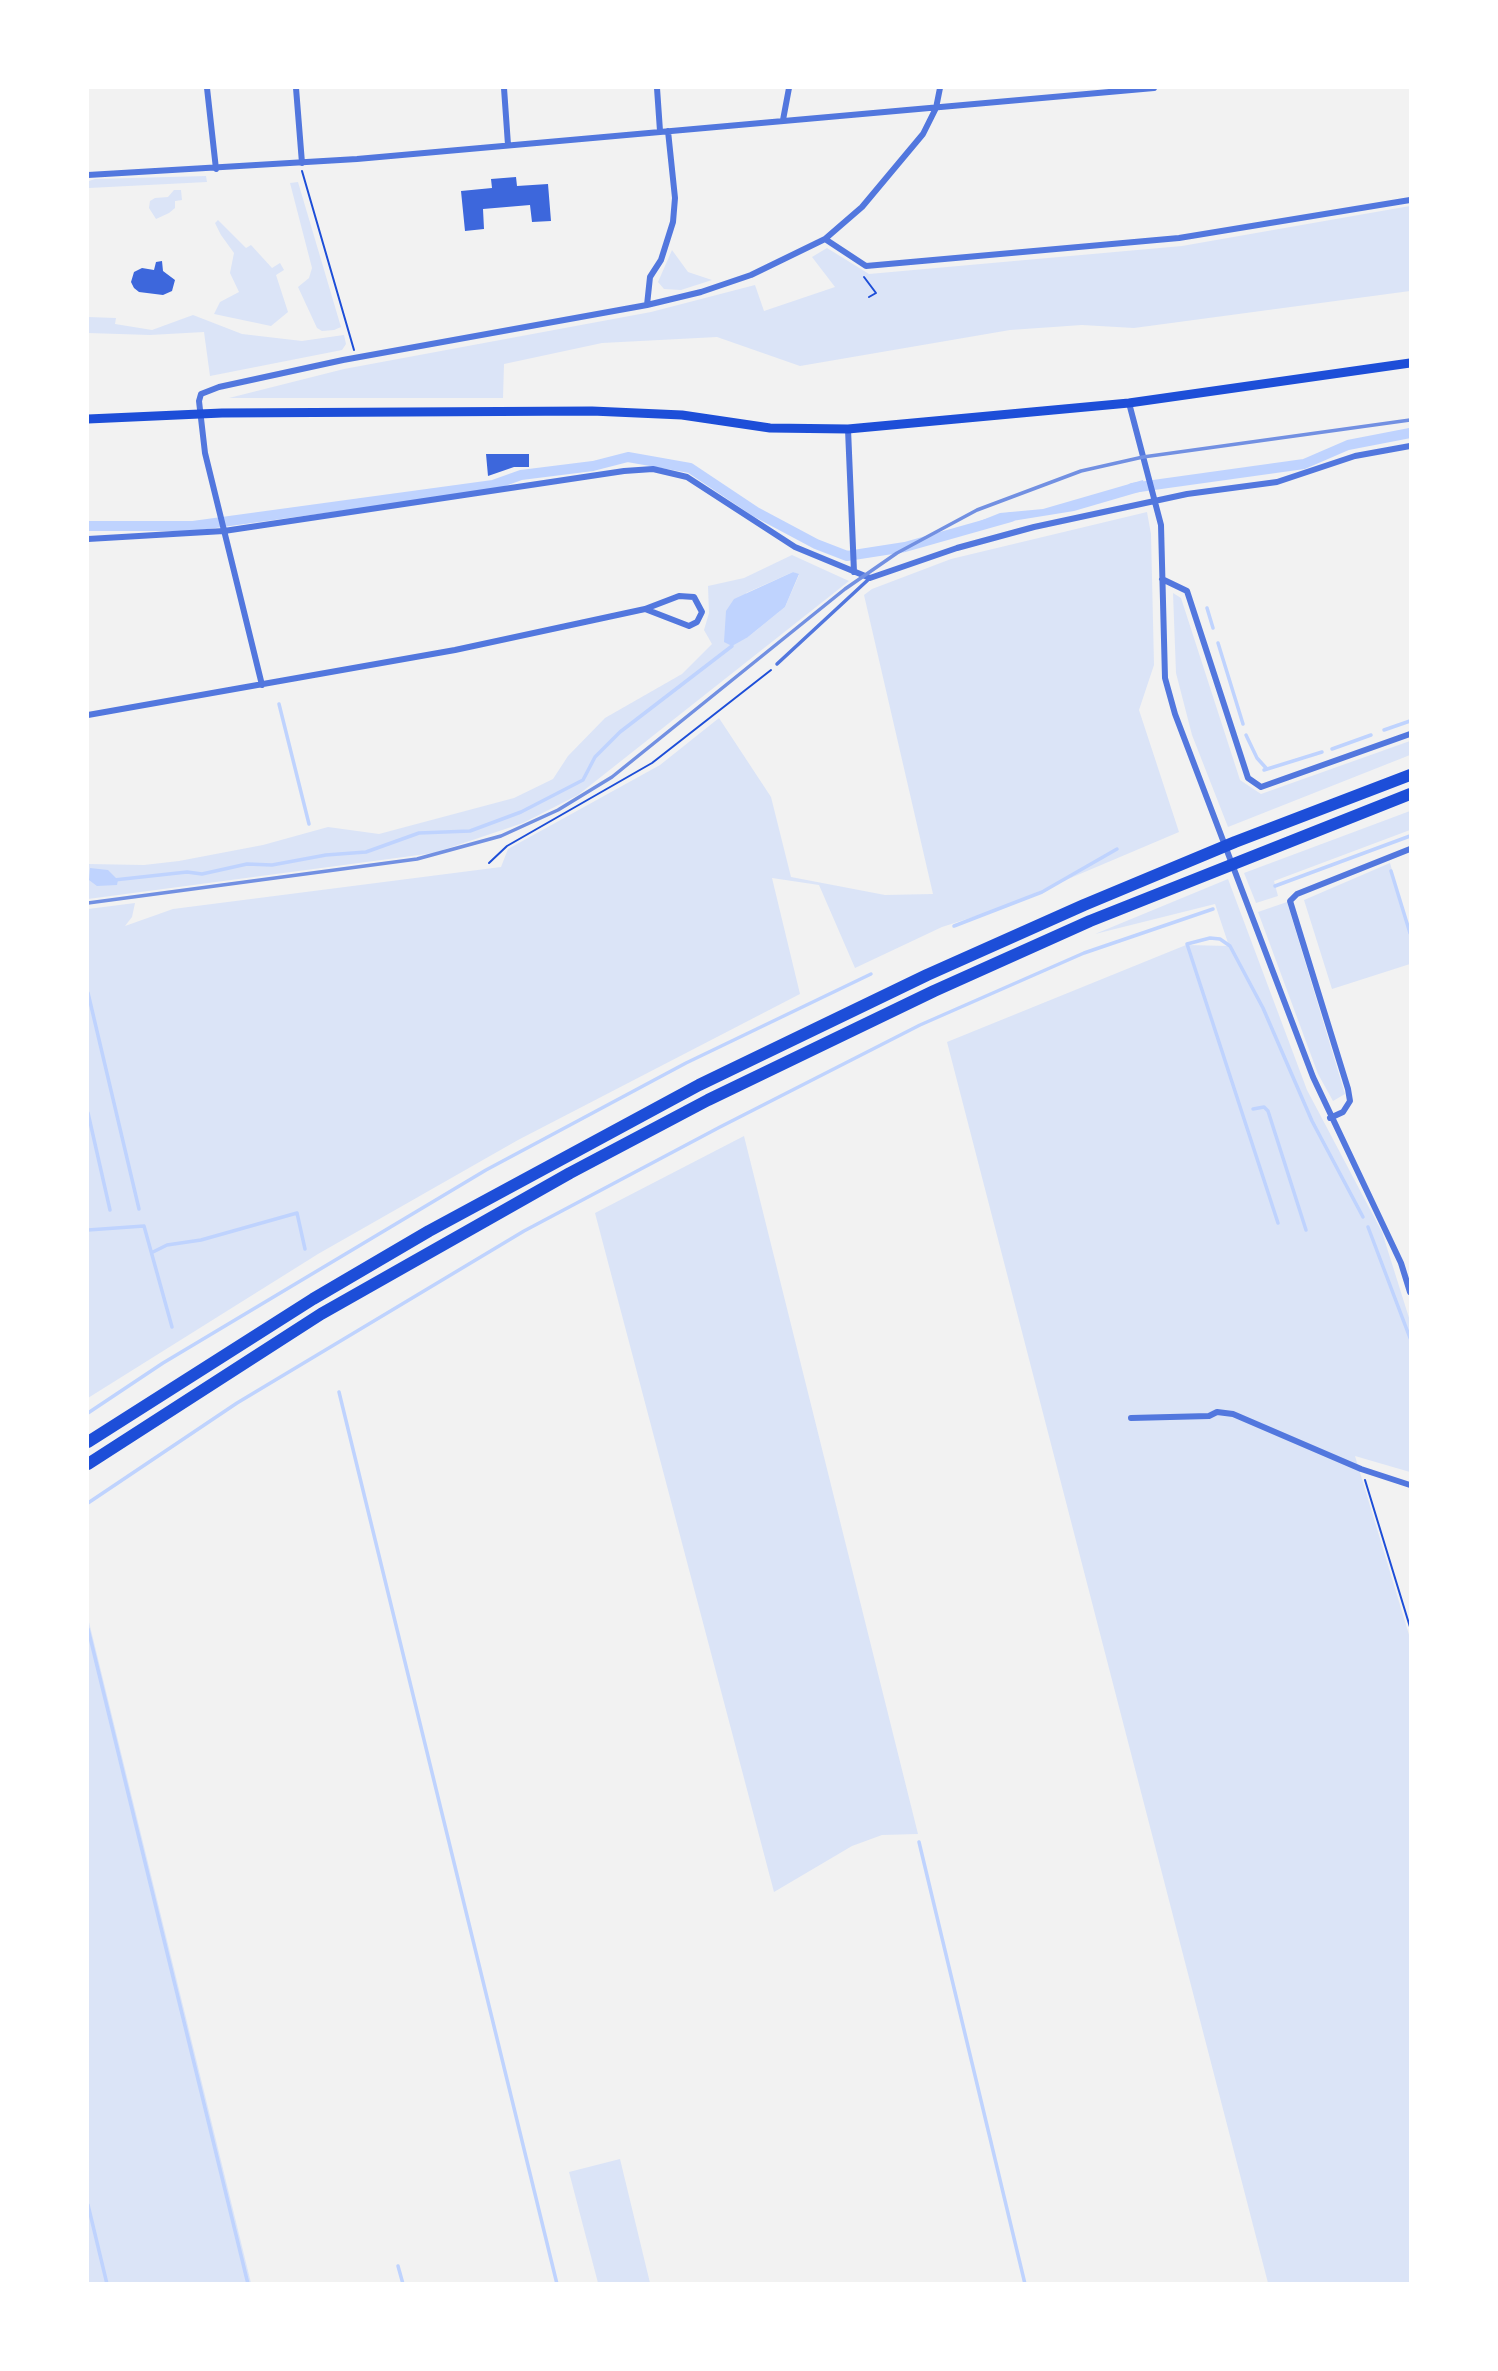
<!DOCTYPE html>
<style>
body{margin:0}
#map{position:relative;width:1498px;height:2371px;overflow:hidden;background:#f2f2f2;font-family:"Noto Sans",sans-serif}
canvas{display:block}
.frame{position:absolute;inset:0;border:89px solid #fff;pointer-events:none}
</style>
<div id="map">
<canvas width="1498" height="2371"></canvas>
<div class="frame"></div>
</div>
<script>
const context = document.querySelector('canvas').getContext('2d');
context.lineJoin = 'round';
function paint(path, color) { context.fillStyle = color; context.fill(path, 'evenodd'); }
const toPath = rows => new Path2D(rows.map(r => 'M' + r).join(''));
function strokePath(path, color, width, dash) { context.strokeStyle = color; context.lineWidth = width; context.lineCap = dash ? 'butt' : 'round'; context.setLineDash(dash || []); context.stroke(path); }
paint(toPath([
 [206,176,207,182,89,188,89,181,95,179],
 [298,182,341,327,334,330,322,331,317,328,298,287,309,278,312,268,290,183],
 [174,190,181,190,182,200,175,201,175,208,169,213,156,219,149,208,150,201,155,198,168,197],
 [1410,206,1410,291,1134,328,1082,325,1010,330,800,366,717,337,602,343,504,364,503,398,229,398,344,369,651,312,755,285,764,311,835,287,812,257,827,248,869,274,1182,246],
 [218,220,246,248,251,245,272,268,280,263,284,270,276,275,288,312,271,326,214,314,220,302,239,292,230,273,234,253,221,235,215,223],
 [672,250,688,272,712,280,681,290,664,289,658,282],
 [193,315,242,334,302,341,344,335,346,344,342,350,210,376,204,332,150,335,88,333,88,317,116,318,115,324,152,330],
 [1147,512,1151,534,1154,665,1139,710,1179,832,995,910,942,927,855,968,819,885,772,878,800,994,518,1140,318,1254,88,1398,88,909,135,903,132,917,125,926,173,909,501,867,508,849,660,765,719,718,771,797,791,877,885,895,933,894,864,595,872,589,951,559],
 [792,555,849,581,578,795,523,823,434,853,88,899,88,864,144,865,179,861,263,845,328,827,379,834,514,798,553,779,568,756,605,718,682,674,712,644,704,630,709,613,708,586,744,578],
 [793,572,799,575,785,607,748,637,746,593],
 [1173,593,1181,598,1240,780,1261,794,1410,741,1410,755,1228,827,1192,735,1176,673],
 [1410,811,1410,830,1274,881,1278,896,1256,903,1244,873],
 [1390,863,1410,933,1410,964,1332,989,1304,900],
 [1228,879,1307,1090,1382,1232,1410,1321,1410,1472,1355,1456,1410,1638,1410,2283,1268,2283,947,1042,1186,945,1229,946,1215,904,1095,934],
 [1287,902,1345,1094,1333,1101,1318,1074,1258,912],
 [744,1136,918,1834,882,1835,852,1846,774,1892,595,1213],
 [88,1618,251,2283,88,2283],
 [620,2159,650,2283,598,2283,569,2172]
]), '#dbe4f7');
paint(toPath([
 [1143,480,1146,490,1074,511,1006,522,980,521,1000,513,1043,509],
 [793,572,799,574,785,607,748,637,732,646,724,642,726,611,734,599],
 [90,868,108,870,118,880,117,885,97,886,89,880]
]), '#bfd3fe');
strokePath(toPath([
 [1207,608,1213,628],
 [1218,643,1243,724],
 [279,704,309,824],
 [1384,730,1410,721],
 [1246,735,1257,758,1266,768],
 [1332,749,1371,735],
 [1264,770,1322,752],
 [1391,871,1410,933],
 [114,880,187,872,202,874,247,864,272,865,326,855,366,852,419,833,470,831,521,812,583,780,595,757,620,732,732,646],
 [1275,886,1410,836],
 [954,926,1042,892,1117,849],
 [88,993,139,1209],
 [1253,1109,1264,1107,1268,1111,1306,1230],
 [88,1113,110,1210],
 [1278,1223,1187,944,1210,938,1220,939,1230,946,1263,1008,1312,1121,1363,1217],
 [1368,1227,1410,1338],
 [88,1230,144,1226,172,1327],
 [153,1252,167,1245,201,1240,297,1213,305,1249],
 [339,1392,557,2284],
 [88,1413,163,1363,486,1170,686,1063,871,974],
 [88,1503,237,1403,524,1231,720,1127,920,1025,1084,953,1213,909],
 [88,1629,248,2284],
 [919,1842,1025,2284],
 [88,2205,107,2284],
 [398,2266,403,2284]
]), '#bfd3fe', 3.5);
strokePath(toPath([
 [1132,488,1304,464,1348,445,1410,433],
 [88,526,193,526,493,485,521,475,593,466,628,457,690,468,756,512,816,544,847,556,905,547,1011,517]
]), '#bfd3fe', 10);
paint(toPath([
 [516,177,517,186,548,184,551,221,532,222,530,205,483,209,484,229,465,231,461,191,492,188,491,179],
 [162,261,163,271,175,280,172,291,163,295,139,292,134,288,131,282,134,272,142,268,154,270,156,262],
 [486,454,529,454,529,467,514,467,488,476]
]), '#3d67dc');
strokePath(toPath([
 [302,171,354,350],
 [864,277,876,293,869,297],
 [489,863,507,846,652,763,771,670],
 [1365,1480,1410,1627]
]), '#1d4ed8', 2);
strokePath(toPath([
 [777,664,870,578]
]), '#5277de', 3.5);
strokePath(toPath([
 [207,88,216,169],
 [296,88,302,163],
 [504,88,508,145],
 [657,88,660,131],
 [783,120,789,88],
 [88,175,357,159,1154,88],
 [825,239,866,266,1179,238,1410,200],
 [647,305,650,277,661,260,673,222,675,198,668,131],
 [1129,403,1161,525,1165,678,1175,714,1313,1077,1401,1263,1410,1292],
 [848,429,854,572],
 [88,539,224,531,624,471,653,469,687,477,795,547,870,578,957,548,1034,527,1187,494,1277,482,1355,456,1410,446],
 [1162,579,1187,591,1248,778,1261,787,1410,734],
 [262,685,205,453,199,401,201,394,219,387,343,360,647,305,701,292,751,275,825,239,862,207,923,134,936,108,940,88],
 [88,715,455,650,645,609,679,596,694,597,702,612,697,622,689,626,645,609],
 [1330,1118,1343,1112,1350,1101,1348,1089,1290,901,1297,894,1410,849],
 [1131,1418,1209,1416,1217,1412,1233,1414,1361,1469,1410,1485]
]), '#5277de', 6);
strokePath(toPath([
 [88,419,222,413,592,411,682,415,770,428,848,429,1129,403,1410,363]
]), '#1d4ed8', 9);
strokePath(toPath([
 [88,1442,313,1299,429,1231,699,1085,927,975,1084,905,1235,842,1410,775],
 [88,1464,321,1314,570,1173,708,1100,934,991,1090,921,1410,794]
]), '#1d4ed8', 12);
strokePath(toPath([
 [88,903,417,859,501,836,558,810,612,777,845,589,897,553,977,510,1081,471,1143,457,1410,420]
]), '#7290e2', 3.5);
</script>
